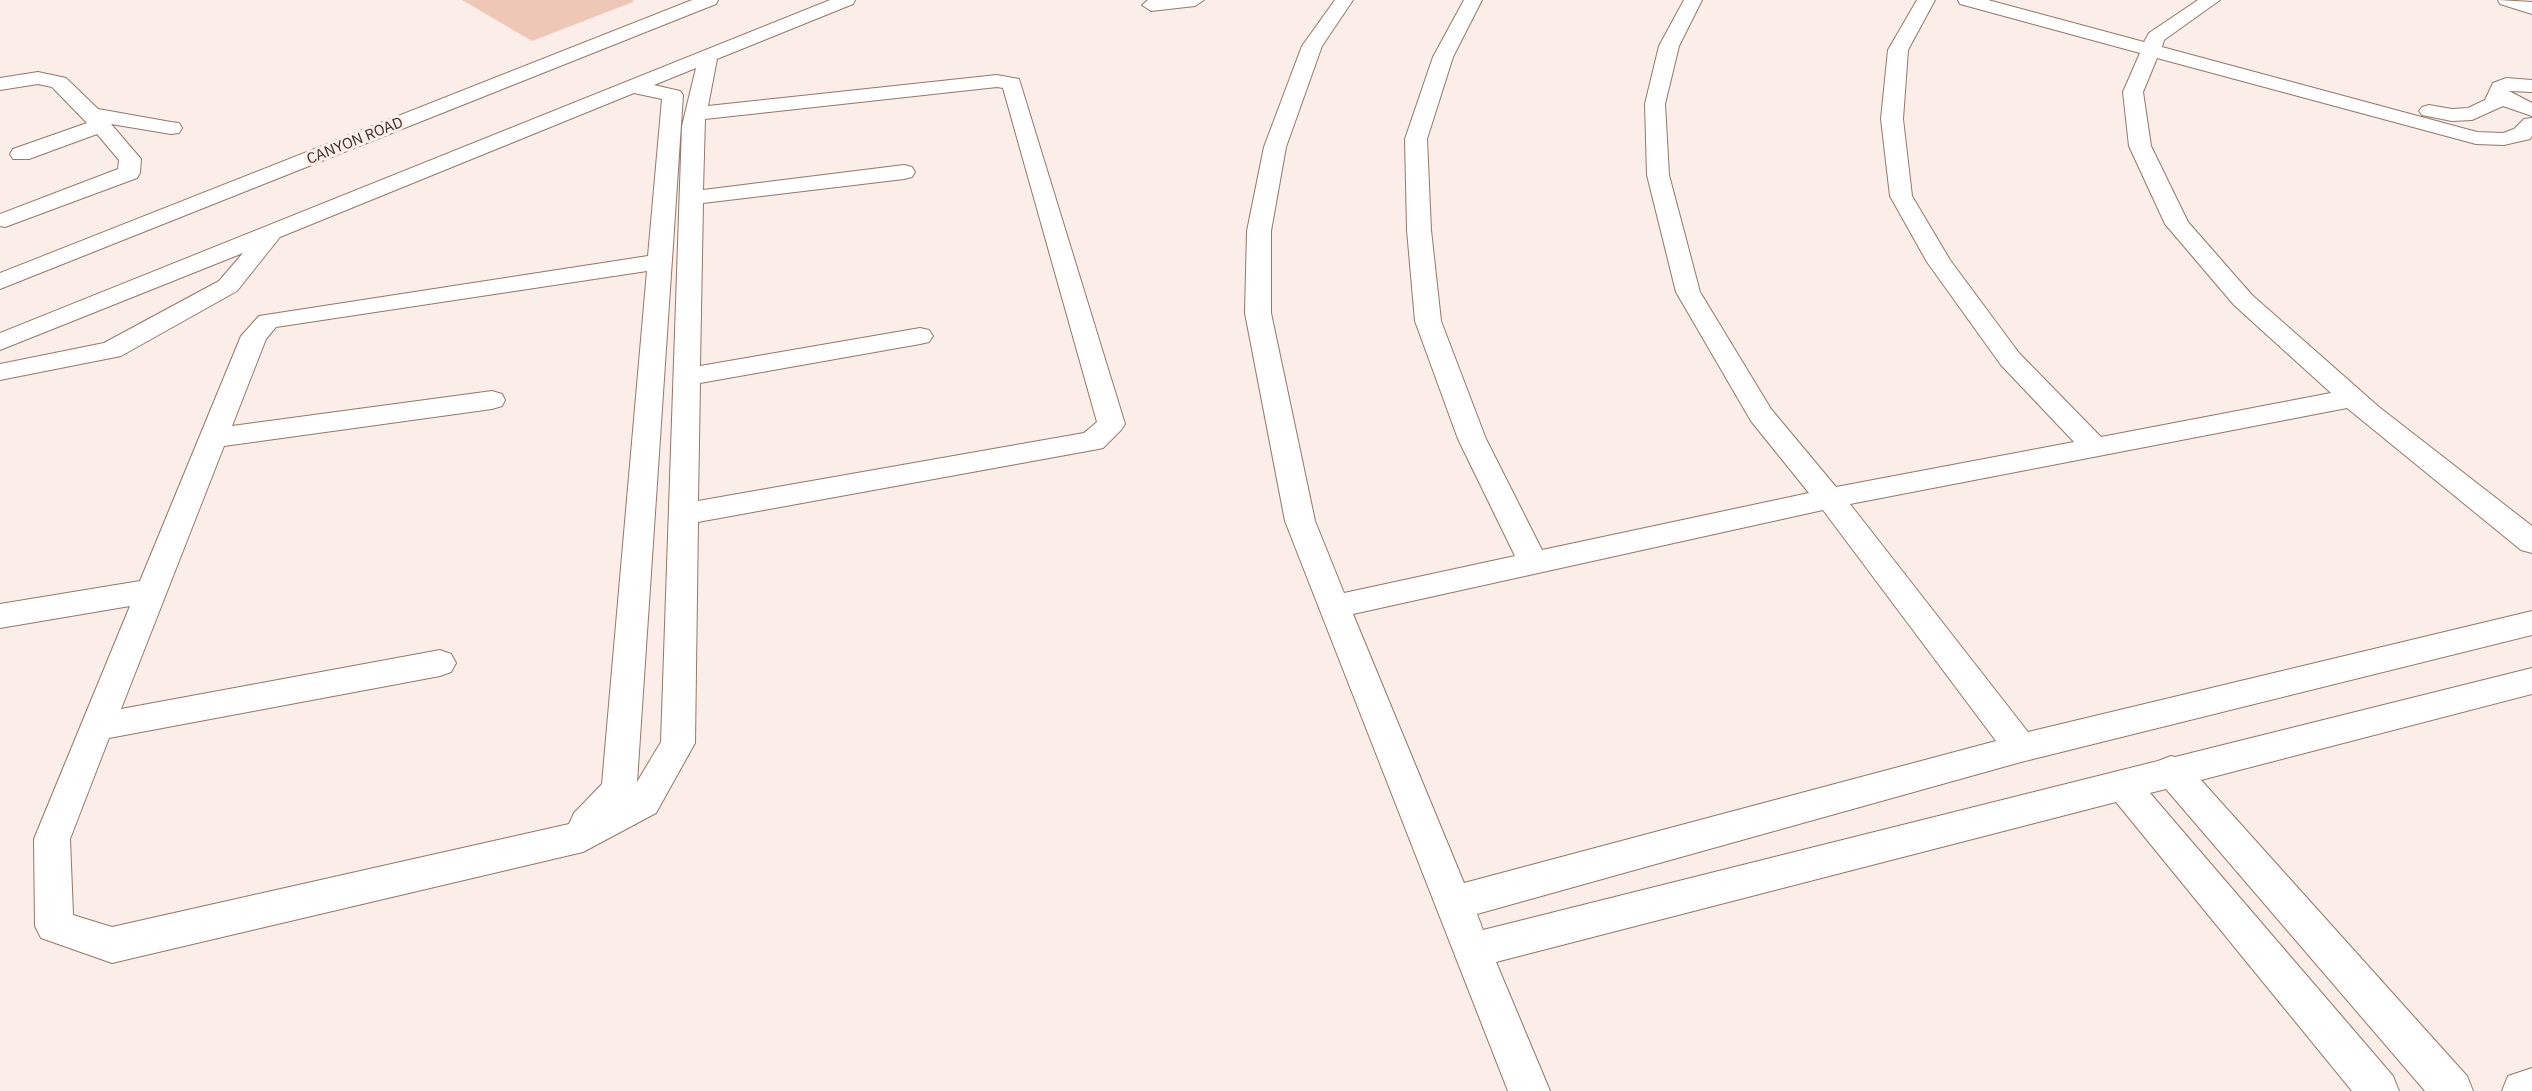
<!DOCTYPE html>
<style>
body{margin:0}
canvas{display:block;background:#fbede7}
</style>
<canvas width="2532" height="1091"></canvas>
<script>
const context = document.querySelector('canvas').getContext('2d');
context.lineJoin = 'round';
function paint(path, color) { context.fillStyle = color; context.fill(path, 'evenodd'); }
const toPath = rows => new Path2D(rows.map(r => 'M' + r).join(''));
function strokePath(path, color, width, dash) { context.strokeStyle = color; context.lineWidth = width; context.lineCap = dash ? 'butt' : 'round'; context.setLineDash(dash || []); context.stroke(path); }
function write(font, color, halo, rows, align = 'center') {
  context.font = font + ' "IBM Plex Sans",sans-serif'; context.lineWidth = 6; context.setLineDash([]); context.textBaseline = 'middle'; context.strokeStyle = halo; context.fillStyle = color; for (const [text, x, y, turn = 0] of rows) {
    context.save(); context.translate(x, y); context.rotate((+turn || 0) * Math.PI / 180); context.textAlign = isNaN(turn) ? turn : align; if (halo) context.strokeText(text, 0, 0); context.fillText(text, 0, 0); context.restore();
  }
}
paint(toPath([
 [462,0,633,0,633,2,532,41]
]), '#eec7b7');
const minor = toPath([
 [692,0,718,0,716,4,0,289,0,273,692,0],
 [830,0,855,0,853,4,717,59,708,106,997,75,1019,79,1125,424,1121,430,1103,448,1093,450,698,522,695,743,656,813,583,852,112,963,41,938,35,926,34,839,130,606,0,628,0,604,140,581,241,336,259,316,648,256,662,99,634,93,280,237,237,291,121,356,0,380,0,364,104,343,219,281,243,253,0,350,0,333,830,0],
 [696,68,682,126,661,742,637,782,683,95,680,91,654,85,696,68],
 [997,87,1003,88,1097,422,1084,433,698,501,700,383,920,344,929,342,933,336,929,330,920,328,700,366,703,203,904,179,912,177,915,172,912,167,904,165,703,190,705,119,997,87],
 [647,271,602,784,574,813,569,824,112,927,73,915,70,839,109,738,440,676,451,672,456,663,451,654,440,650,121,709,224,446,492,409,502,406,505,400,502,394,492,391,232,426,266,339,276,327,647,271],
 [1204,0,1195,6,1151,11,1142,5,1148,0,1204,0],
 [1335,0,1353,0,1322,46,1286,147,1271,231,1271,313,1315,521,1344,593,1515,556,1458,439,1415,321,1407,230,1405,139,1433,57,1464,0,1482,0,1453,57,1427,139,1431,230,1441,321,1486,439,1542,550,1809,493,1751,421,1676,292,1647,175,1645,104,1659,46,1684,0,1702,0,1679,46,1665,104,1669,175,1700,292,1771,409,1836,487,2074,442,2001,365,1927,262,1890,196,1881,119,1888,50,1917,0,1935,0,1908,50,1903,119,1912,196,1950,260,2019,353,2101,437,2331,393,2234,305,2165,224,2129,146,2123,92,2140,53,1960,4,1958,0,1988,0,2144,42,2149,33,2198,0,2220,0,2164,40,2162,47,2477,132,2503,133,2514,129,2524,119,2532,118,2532,136,2530,139,2504,145,2476,144,2157,58,2143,92,2151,146,2188,222,2252,295,2379,407,2532,526,2532,553,2521,550,2347,408,1850,504,2028,732,2532,611,2532,635,2021,762,1477,914,1483,930,2158,761,2171,756,2175,757,2532,668,2532,694,2201,780,2467,1076,2473,1091,2425,1091,2166,789,2150,793,2393,1076,2399,1091,2352,1091,2116,802,1496,962,1550,1091,1508,1091,1285,521,1245,313,1247,231,1264,147,1302,46,1335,0],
 [1823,510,1996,741,1464,883,1353,614,1823,510],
 [2498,0,2532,2,2532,14,2500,4,2498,0],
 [38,72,66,78,98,109,171,122,179,123,182,128,179,133,171,134,111,124,141,159,140,173,137,178,5,227,0,226,0,214,118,169,119,160,97,134,29,159,13,159,10,154,13,149,87,123,52,87,38,84,0,90,0,78,38,72],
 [2506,78,2532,80,2532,92,2509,91,2532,103,2532,116,2503,106,2472,120,2452,121,2422,115,2419,111,2422,107,2429,105,2452,109,2468,108,2485,100,2493,83,2506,78],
 [2532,1068,2532,1091,2502,1091,2508,1076,2532,1068]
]);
strokePath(minor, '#967768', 2);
paint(minor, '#fff');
write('15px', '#392c25', '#fbede7', [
 ["CANYON ROAD",355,141,-22]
]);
</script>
